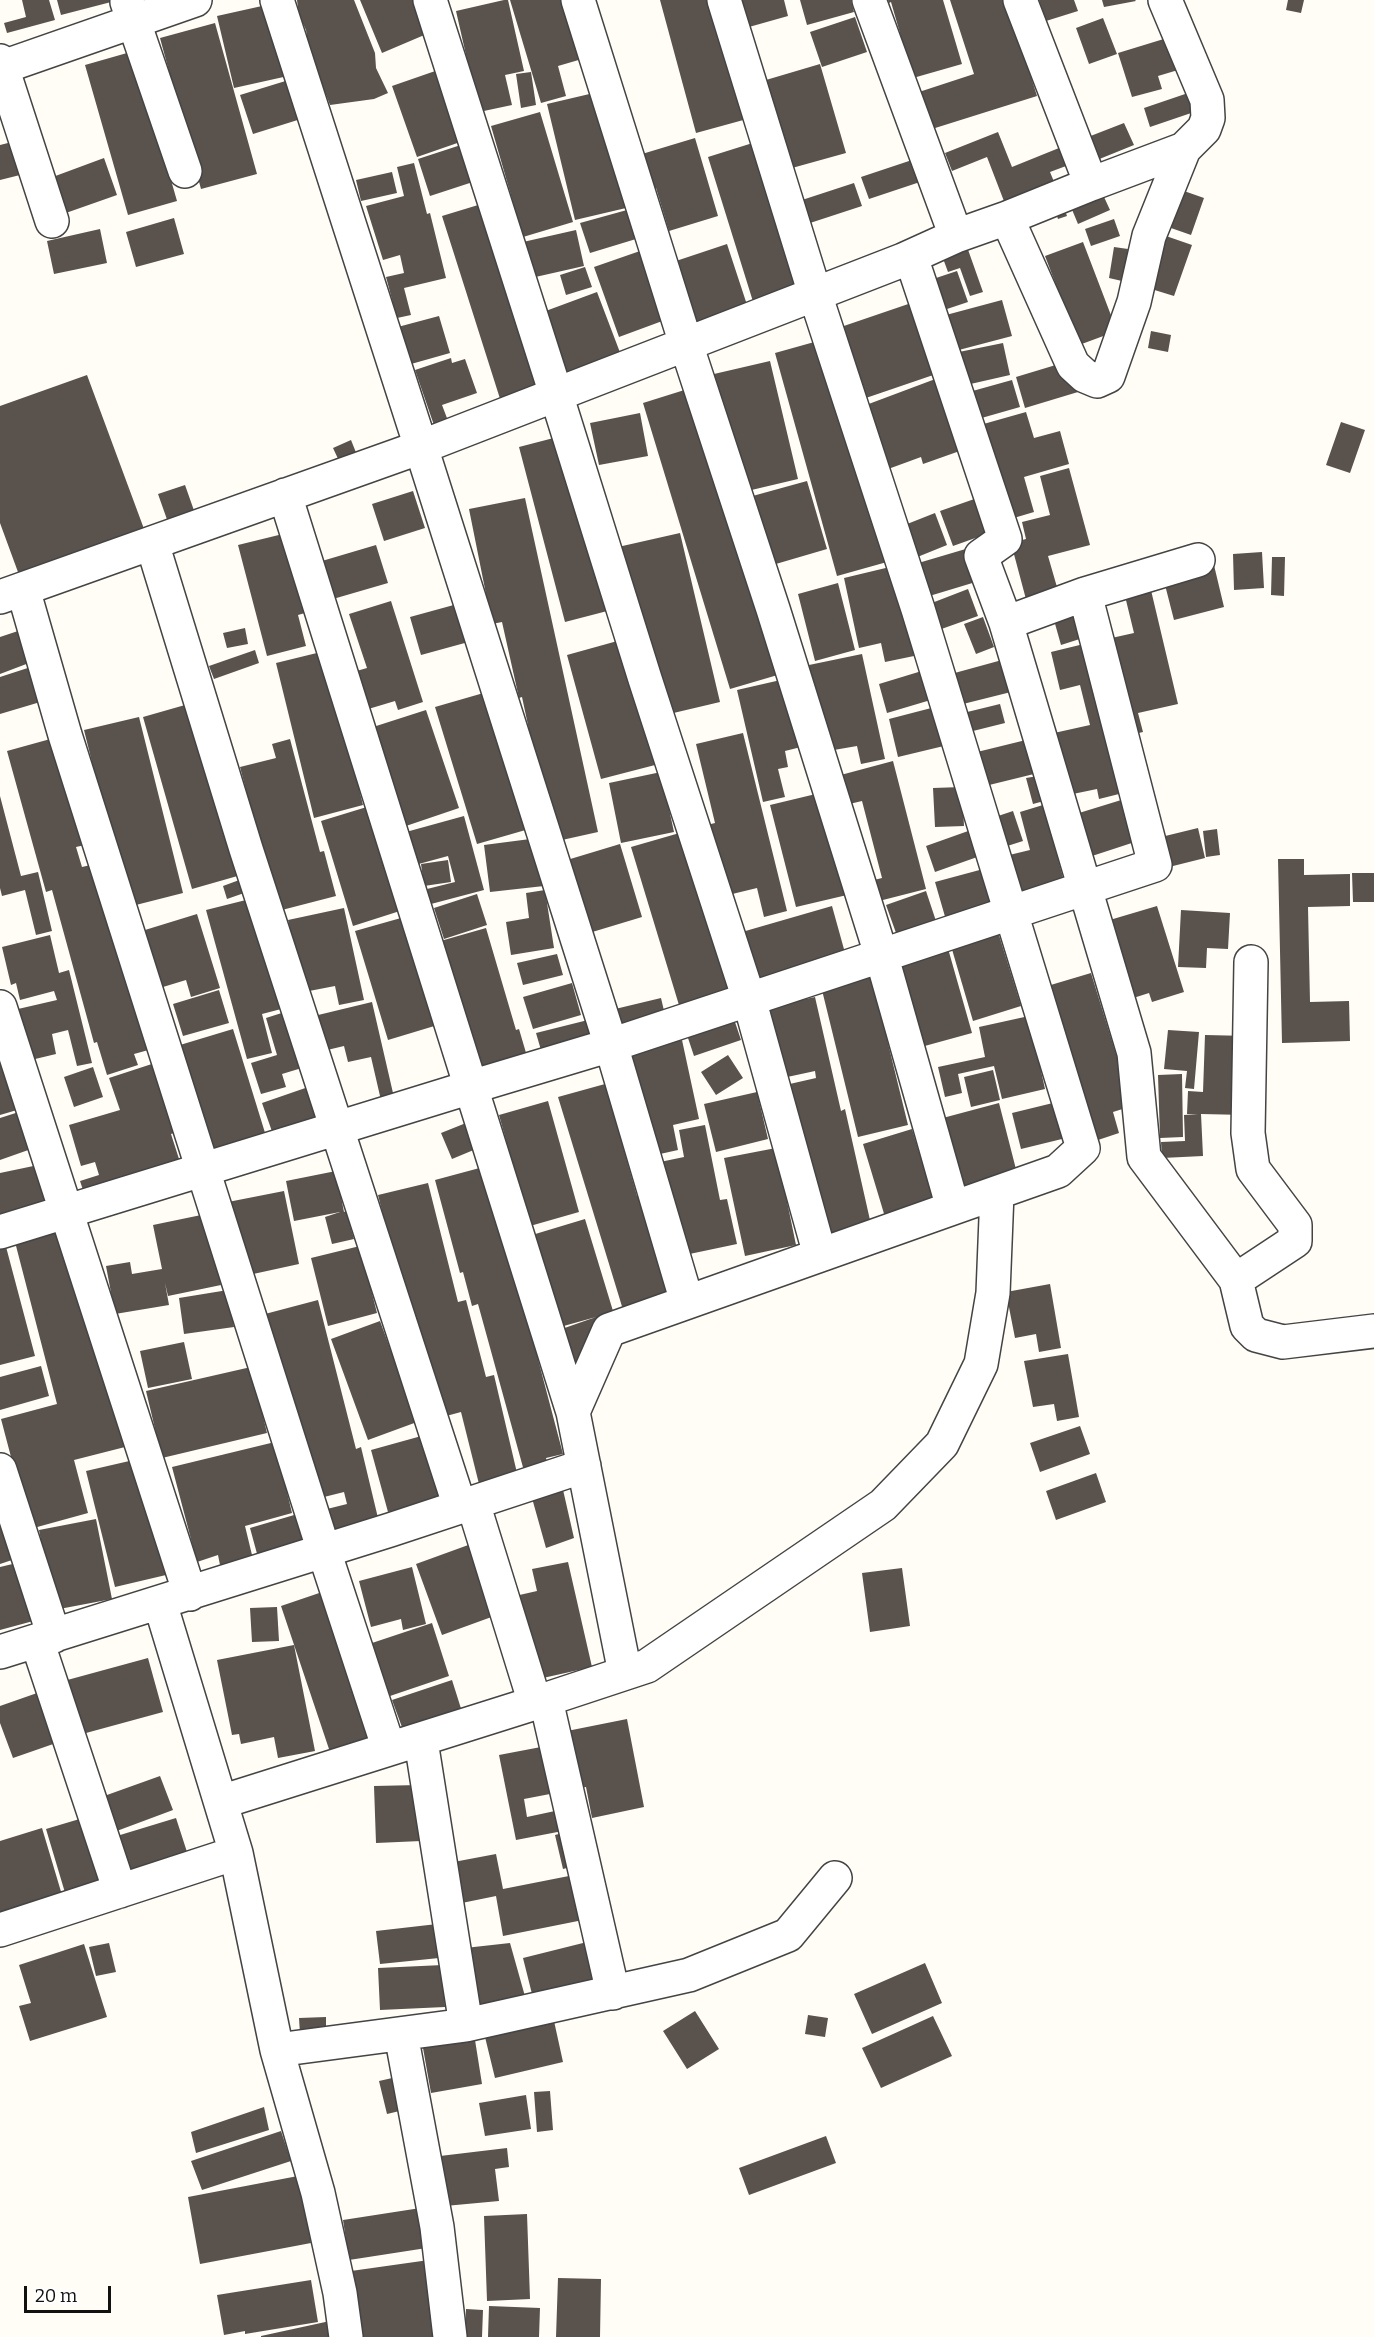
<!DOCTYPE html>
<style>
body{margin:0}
#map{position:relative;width:1374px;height:2337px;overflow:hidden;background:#fffdf5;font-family:Bitter,serif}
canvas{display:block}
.scale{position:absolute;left:24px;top:2286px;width:87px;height:27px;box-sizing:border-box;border:3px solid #111;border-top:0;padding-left:8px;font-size:18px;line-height:21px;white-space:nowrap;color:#111;-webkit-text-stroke:4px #fff;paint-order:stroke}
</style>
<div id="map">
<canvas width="1374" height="2337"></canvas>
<div class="scale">20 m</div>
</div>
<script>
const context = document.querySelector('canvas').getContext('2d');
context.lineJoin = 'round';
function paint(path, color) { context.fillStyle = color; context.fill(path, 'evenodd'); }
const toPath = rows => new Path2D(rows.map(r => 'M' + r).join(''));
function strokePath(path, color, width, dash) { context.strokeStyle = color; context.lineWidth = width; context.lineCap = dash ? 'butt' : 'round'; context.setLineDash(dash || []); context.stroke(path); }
paint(toPath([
 [22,0,49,0,55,20,7,33,4,23,26,17],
 [57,0,115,0,115,1,61,15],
 [297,0,354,0,375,53,376,68,388,93,374,99,330,105,309,51,306,30,299,15],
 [360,0,415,0,429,33,382,53],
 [504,0,508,0,524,71,505,75,512,105,479,112,456,11],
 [510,0,565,0,582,59,558,66,566,96,541,103],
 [660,0,714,0,747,119,696,133],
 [742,0,784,0,788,16,749,27],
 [800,0,851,0,854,12,807,25],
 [888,0,943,0,962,64,913,78,891,2,889,3],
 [950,0,1007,0,1037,96,932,129,919,92,974,74],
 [1039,0,1074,0,1078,11,1046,21],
 [1102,0,1135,0,1136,1,1104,7],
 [1288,0,1304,0,1301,13,1286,10],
 [271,4,288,76,234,88,217,16],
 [855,17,867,52,822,67,810,32],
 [1103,18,1117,54,1089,64,1076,28],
 [215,23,257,174,201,189,160,38],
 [1167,38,1178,70,1158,76,1162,89,1132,97,1118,53],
 [134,51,177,201,128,215,85,65],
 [820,64,846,153,792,168,766,80],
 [441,69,466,140,417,157,392,86],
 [531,72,536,105,521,108,516,74],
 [292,79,304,118,253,134,240,95],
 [598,92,626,208,575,220,547,104],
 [1191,92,1197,111,1150,127,1144,108],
 [540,112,573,222,523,237,491,126],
 [1124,123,1134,145,1097,160,1088,137],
 [998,132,1012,167,1059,148,1066,166,1050,172,1057,189,1007,209,987,157,952,171,945,153],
 [695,138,718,216,669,231,656,188,652,189,642,154],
 [759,141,805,292,755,308,708,157],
 [12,142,20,175,0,180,0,145],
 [470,142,482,179,430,196,418,159],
 [104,158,117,195,63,214,50,178],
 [912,160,920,182,869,199,861,177],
 [414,163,427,214,430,213,446,278,404,288,411,315,397,318,386,277,404,273,400,255,383,260,366,206,404,196,397,167],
 [392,172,397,193,361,201,356,180],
 [854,183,862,206,810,223,802,200],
 [1099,186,1110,210,1078,224,1068,200],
 [1184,191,1204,198,1191,235,1171,228],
 [488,202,549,390,502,405,442,216],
 [1062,202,1067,216,1058,219,1053,205],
 [627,210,636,239,590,253,580,223],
 [174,218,184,254,136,267,126,232],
 [1114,219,1120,236,1091,246,1085,229],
 [100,229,107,263,54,274,47,241],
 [576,230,584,266,531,278,523,242],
 [1166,236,1192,245,1174,296,1148,288],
 [1083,242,1117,331,1079,345,1045,256],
 [727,244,750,314,697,332,673,262],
 [966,244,983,292,970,296,960,268,948,272,941,253],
 [1114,247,1128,249,1122,281,1109,278],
 [640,251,665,320,619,337,594,267],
 [585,267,592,287,566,295,560,275],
 [957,271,968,302,941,311,930,280],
 [597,292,624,363,570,383,543,312],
 [920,300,945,371,860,400,835,329],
 [1002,300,1012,336,955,351,946,315],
 [439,316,450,353,404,366,394,328],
 [1151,331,1171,335,1168,352,1148,348],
 [825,339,887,562,837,576,775,353],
 [1003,343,1010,375,966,385,959,352],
 [451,358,452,363,465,359,477,393,442,405,450,426,436,431,415,370],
 [770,361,798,479,743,492,714,374],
 [1069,361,1078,392,1025,408,1016,377],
 [87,375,147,537,22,583,0,523,0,406],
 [946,375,971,447,923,464,921,457,880,472,858,408],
 [1012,380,1020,407,978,419,969,392],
 [694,387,781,674,730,689,643,403],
 [1026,412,1034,438,1060,431,1069,464,1024,477,1034,512,1007,520,980,425],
 [640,413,648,456,599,465,590,423],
 [1341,422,1365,430,1350,473,1326,465],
 [569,434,615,609,565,622,519,447],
 [351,440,357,455,340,463,333,448],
 [1069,468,1090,545,1048,556,1059,594,1027,603,1011,543,1026,539,1022,522,1050,515,1040,476],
 [807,481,827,549,769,566,749,497],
 [185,485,197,519,170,528,158,494],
 [413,491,425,528,384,541,372,504],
 [983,496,995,531,953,546,940,511],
 [525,498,598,832,553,842,522,697,519,698,502,622,492,624,469,509],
 [935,513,947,545,910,560,897,528],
 [291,532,312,611,298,615,306,646,267,656,238,545],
 [680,533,720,702,665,715,618,547],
 [376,545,388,583,333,599,322,561],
 [969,548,979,581,926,597,915,564],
 [1262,552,1264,588,1234,590,1233,554],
 [1272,557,1285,557,1284,596,1271,595],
 [1213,561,1224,607,1174,620,1164,581],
 [894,566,914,656,885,662,881,643,859,648,844,578],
 [838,583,855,650,815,661,798,594],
 [1150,586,1178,704,1138,713,1143,732,1130,735,1107,639,1134,633,1124,592],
 [968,589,978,616,933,632,924,606],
 [391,601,423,702,398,710,395,701,365,710,353,672,367,668,349,614],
 [461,603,472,641,421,655,410,617],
 [1077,606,1086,637,1061,645,1052,613],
 [983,617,994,647,976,654,964,624],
 [245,628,248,644,227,648,223,633],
 [18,631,29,663,0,674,0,637],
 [621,640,655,765,601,779,567,655],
 [1092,642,1127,792,1099,799,1097,789,1068,795,1054,733,1090,725,1080,685,1060,690,1051,652],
 [255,650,259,663,214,679,209,666],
 [325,651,363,805,314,818,276,663],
 [862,654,885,759,861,764,857,746,828,751,809,665],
 [1002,660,1011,692,959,705,951,674],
 [37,665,47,700,0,714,0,677],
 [925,670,934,699,887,713,879,684],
 [785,679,801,747,785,751,788,767,778,769,785,797,763,802,737,690],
 [487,692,529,829,477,844,435,707],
 [192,703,241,875,192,889,143,717],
 [1000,704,1005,723,965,733,959,714],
 [939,706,948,745,898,757,889,719],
 [426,710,459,808,403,827,370,728],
 [139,717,183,893,128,907,84,730],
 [743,733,787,911,764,917,757,888,724,896,707,825,715,823,696,744],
 [54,738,85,845,76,847,82,867,95,864,152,1049,134,1054,138,1065,107,1075,97,1042,94,1043,52,890,46,892,7,751],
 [290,739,320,852,324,851,336,896,278,911,240,767,276,758,272,744],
 [1030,739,1038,773,981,787,973,753],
 [893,761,926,889,879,901,874,880,882,878,862,801,845,805,837,776],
 [661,772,674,832,621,843,609,783],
 [1038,776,1044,801,1033,804,1026,778],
 [962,787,964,826,935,827,933,788],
 [820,793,847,895,796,907,770,805],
 [0,796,21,876,38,872,52,931,36,935,25,890,2,896,0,888],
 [1131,797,1144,839,1092,856,1079,813],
 [1043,805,1064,881,1011,895,1001,857,1030,850,1020,812],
 [370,806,403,910,353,926,321,821],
 [1013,811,1023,841,1001,848,992,818],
 [464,816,484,890,431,904,427,889,455,882,448,856,415,865,406,832],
 [1198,828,1205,858,1165,868,1157,838],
 [1217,829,1220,855,1206,857,1203,831],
 [971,830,980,856,935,872,926,846],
 [683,832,733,998,682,1015,631,847],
 [538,838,544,886,490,892,484,845],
 [620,844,642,917,589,933,567,860],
 [1278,859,1304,859,1304,875,1350,874,1350,906,1308,907,1310,1002,1349,1001,1350,1041,1282,1043],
 [448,860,451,882,424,886,421,864],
 [987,868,998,906,946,920,935,882],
 [1352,873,1374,873,1374,902,1353,902],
 [242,879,247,892,227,899,223,886],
 [545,890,554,948,511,955,506,922,529,918,526,893],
 [926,891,939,930,900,944,886,905],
 [477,894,487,925,444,939,434,908],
 [246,900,256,933,264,931,285,1008,262,1014,272,1053,247,1059,206,910],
 [832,906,847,960,760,988,742,932],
 [1157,906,1184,992,1152,1002,1149,993,1127,1000,1103,922],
 [344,908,364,1000,339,1005,335,986,304,992,288,920],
 [1181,910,1230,913,1228,949,1207,948,1206,968,1178,967],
 [197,914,220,988,191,997,186,980,163,987,145,930],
 [408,916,441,1024,388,1040,355,931],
 [486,928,516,1030,519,1029,529,1063,476,1079,437,942],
 [998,932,1021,1006,973,1021,951,946],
 [50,935,59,973,69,970,92,1063,77,1066,68,1030,52,1034,56,1054,31,1060,18,1009,57,1000,54,991,20,1000,16,983,11,985,2,947],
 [947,945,972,1033,921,1047,890,961],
 [557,954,563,975,523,985,517,963],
 [1091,973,1132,1106,1113,1112,1119,1133,1092,1142,1044,987],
 [871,974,908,1125,858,1137,821,986],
 [572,983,581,1015,533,1029,523,997],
 [219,990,229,1023,183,1036,173,1004],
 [815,997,841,1111,845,1109,872,1229,826,1239,781,1086,816,1078,815,1071,778,1079,763,1008],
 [661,998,665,1015,615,1027,611,1010],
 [372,1002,396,1106,383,1109,371,1057,348,1062,344,1046,323,1051,314,1016],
 [288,1011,305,1067,282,1074,286,1087,261,1094,251,1063,277,1055,266,1018],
 [733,1016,741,1040,694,1056,686,1032],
 [1029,1016,1045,1089,1002,1099,994,1066,958,1074,962,1093,945,1097,938,1067,985,1057,979,1027],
 [588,1020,594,1044,543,1057,536,1033],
 [233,1029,266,1136,213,1152,180,1045],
 [1168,1030,1199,1032,1194,1089,1185,1088,1187,1071,1164,1069],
 [1205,1035,1248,1036,1246,1115,1201,1114,1203,1156,1162,1158,1161,1142,1185,1141,1184,1115,1198,1114,1187,1114,1188,1091,1203,1092],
 [682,1040,699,1119,673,1125,678,1150,651,1156,629,1052],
 [0,1055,17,1110,0,1115],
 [728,1055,743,1078,716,1095,701,1072],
 [161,1061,183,1130,171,1134,180,1162,86,1199,80,1181,99,1175,95,1162,81,1166,69,1125,120,1110,109,1078],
 [93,1067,103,1097,74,1107,64,1077],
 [993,1070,1000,1100,971,1107,964,1077],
 [1182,1074,1183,1137,1160,1138,1158,1075],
 [605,1084,637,1196,641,1195,671,1299,624,1313,558,1097],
 [314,1085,327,1122,275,1140,262,1103],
 [757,1092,768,1139,716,1152,704,1104],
 [548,1101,579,1212,530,1226,499,1115],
 [1057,1102,1066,1138,1021,1149,1012,1113],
 [999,1103,1018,1177,957,1193,939,1119],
 [22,1111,34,1148,0,1160,0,1118],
 [466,1123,476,1149,452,1159,441,1133],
 [705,1125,720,1200,727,1199,737,1244,680,1256,660,1162,684,1157,679,1130],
 [912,1129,934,1202,885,1217,863,1144],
 [776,1148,796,1245,745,1256,724,1158],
 [43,1164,52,1204,0,1215,0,1173],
 [487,1166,563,1454,546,1458,548,1465,524,1471,478,1304,472,1306,463,1272,460,1273,435,1180],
 [336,1171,344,1212,346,1211,354,1239,332,1244,325,1217,340,1212,294,1221,286,1181],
 [428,1183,458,1302,466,1300,486,1377,494,1375,517,1473,479,1484,461,1412,435,1419,378,1195],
 [284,1191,299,1264,244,1276,228,1202],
 [206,1214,221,1285,168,1296,165,1283,169,1305,115,1314,106,1266,130,1262,132,1274,162,1269,153,1225],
 [585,1219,613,1311,610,1312,612,1319,586,1338,588,1370,571,1374,556,1331,596,1317,560,1327,532,1235],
 [67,1228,125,1447,74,1460,88,1513,30,1529,1,1419,57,1404,15,1242],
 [5,1243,35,1356,0,1365,0,1245],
 [360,1246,377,1313,328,1326,311,1258],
 [1050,1284,1061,1348,1039,1352,1036,1334,1015,1338,1006,1292],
 [228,1290,234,1327,184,1334,179,1298],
 [318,1300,356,1449,361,1447,378,1518,330,1534,323,1510,347,1504,344,1492,316,1499,265,1314],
 [380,1321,417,1422,368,1440,331,1339],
 [184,1342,192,1379,148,1388,140,1351],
 [1068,1354,1079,1417,1057,1421,1054,1404,1033,1407,1024,1361],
 [41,1366,49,1396,0,1410,0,1377],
 [251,1367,267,1433,162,1458,146,1391],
 [1080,1426,1090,1454,1040,1472,1030,1443],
 [425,1435,442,1498,388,1512,371,1450],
 [275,1442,292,1513,245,1526,252,1555,220,1565,218,1555,197,1562,172,1467],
 [138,1459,166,1575,115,1587,86,1471],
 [1096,1473,1106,1502,1056,1520,1046,1491],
 [561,1481,574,1538,546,1548,530,1491],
 [0,1494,21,1557,0,1564],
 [301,1513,311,1547,259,1561,250,1528],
 [96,1519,112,1599,54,1610,39,1530],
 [471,1544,497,1615,442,1635,416,1564],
 [21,1562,37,1620,0,1630,0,1567],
 [568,1562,592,1667,534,1680,515,1596,537,1591,532,1569],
 [412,1567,426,1624,403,1630,401,1619,371,1627,359,1581],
 [902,1568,910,1626,870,1632,862,1573],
 [331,1589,381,1739,331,1755,281,1606],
 [277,1607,279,1641,252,1642,250,1608],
 [432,1623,449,1676,390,1696,372,1643],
 [294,1645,315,1751,278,1758,274,1737,241,1744,239,1734,232,1735,217,1660],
 [148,1658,163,1712,75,1736,60,1682],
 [452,1680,464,1718,406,1738,392,1700],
 [40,1692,59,1742,13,1758,0,1723,0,1706],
 [627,1719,644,1807,592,1818,586,1787,579,1788,567,1731],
 [541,1747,550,1794,524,1799,527,1817,569,1808,573,1829,516,1840,499,1755],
 [160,1776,173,1810,106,1835,93,1800],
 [419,1785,421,1841,376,1843,374,1786],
 [93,1815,113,1882,66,1896,46,1829],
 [176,1818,187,1852,118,1874,107,1839],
 [42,1828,65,1905,0,1921,0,1841],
 [570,1831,579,1865,563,1869,555,1835],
 [496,1854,503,1889,574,1875,583,1920,503,1936,496,1896,452,1905,443,1864],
 [446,1923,449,1957,380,1964,376,1931],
 [591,1941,602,1986,534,2002,523,1958],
 [109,1943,116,1972,96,1976,89,1947],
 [510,1943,528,2007,477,2011,465,1948],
 [84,1944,107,2017,30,2041,19,2006,31,2003,19,1965],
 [925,1963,942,2003,872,2034,854,1994],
 [443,1965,445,2007,380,2010,378,1968],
 [695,2011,719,2049,687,2069,663,2031],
 [808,2015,828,2018,825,2037,805,2034],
 [933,2016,952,2056,881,2088,862,2048],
 [326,2017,326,2033,300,2034,299,2018],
 [554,2021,563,2062,495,2078,485,2037],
 [475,2040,482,2084,431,2093,423,2048],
 [401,2076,408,2109,387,2114,379,2081],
 [550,2091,553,2130,537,2132,534,2092],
 [526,2095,531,2129,485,2136,479,2103],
 [264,2107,269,2130,196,2153,191,2132],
 [281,2131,291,2161,202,2190,191,2161],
 [826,2136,836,2163,749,2195,739,2168],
 [507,2148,509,2167,495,2169,499,2201,445,2206,440,2156],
 [298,2176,311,2243,200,2264,188,2197],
 [427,2207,433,2247,349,2260,343,2220],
 [527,2214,530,2299,487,2301,484,2216],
 [429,2260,440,2337,360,2337,351,2271],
 [558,2278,601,2279,600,2337,556,2337],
 [311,2280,318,2322,245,2334,245,2331,224,2335,217,2295],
 [489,2306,540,2308,539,2337,488,2337],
 [466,2309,483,2310,482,2337,465,2337],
 [330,2321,333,2337,261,2337,261,2336]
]), '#5a524d');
const minor = toPath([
 [277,0,421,447,903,260,956,236,1007,218,1091,184,1020,0],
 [430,0,556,394,645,679,749,999,820,1255],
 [724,0,815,294,918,609,1083,1148,1058,1171,953,1208],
 [869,0,956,236],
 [1165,0,1207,100,1208,118,1204,129,1184,149],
 [127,2,185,171],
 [0,61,52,221],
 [0,68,195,0],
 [1007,218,1073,365,1085,376,1097,381,1108,376,1134,302,1149,236,1184,149,1091,184],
 [911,257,1005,539,981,556,1006,623,1134,1053,1144,1157,1236,1280,1247,1326,1256,1335,1283,1342,1374,1331],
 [285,495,573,1412,625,1673],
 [152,543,246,849,460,1507],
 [23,589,65,735,324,1551,389,1749],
 [0,597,421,447,611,1045,687,1302],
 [1006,623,1085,594,1198,560],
 [0,1007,190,1594],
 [0,1232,471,1087,611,1045,1155,865,1085,594],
 [1236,1280,1295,1241,1295,1225,1253,1169,1248,1133,1251,962],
 [573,1412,609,1330,953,1208,881,954,773,609,686,344,578,0],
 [0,1470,54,1636],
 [37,1641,120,1891],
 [0,1652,390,1530,584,1466],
 [546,1700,613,1993],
 [535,1703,647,1666,883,1505,942,1444,981,1364,993,1293,997,1193],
 [221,1802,535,1703,473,1503],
 [236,1853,277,2050,466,2025,421,1741],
 [0,1930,236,1853,160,1603],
 [466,2025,689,1975,788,1935,835,1878],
 [401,2034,437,2227,450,2337],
 [277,2050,318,2193,340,2293,346,2337]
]);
strokePath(minor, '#444', 36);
strokePath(minor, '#fff', 33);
</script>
